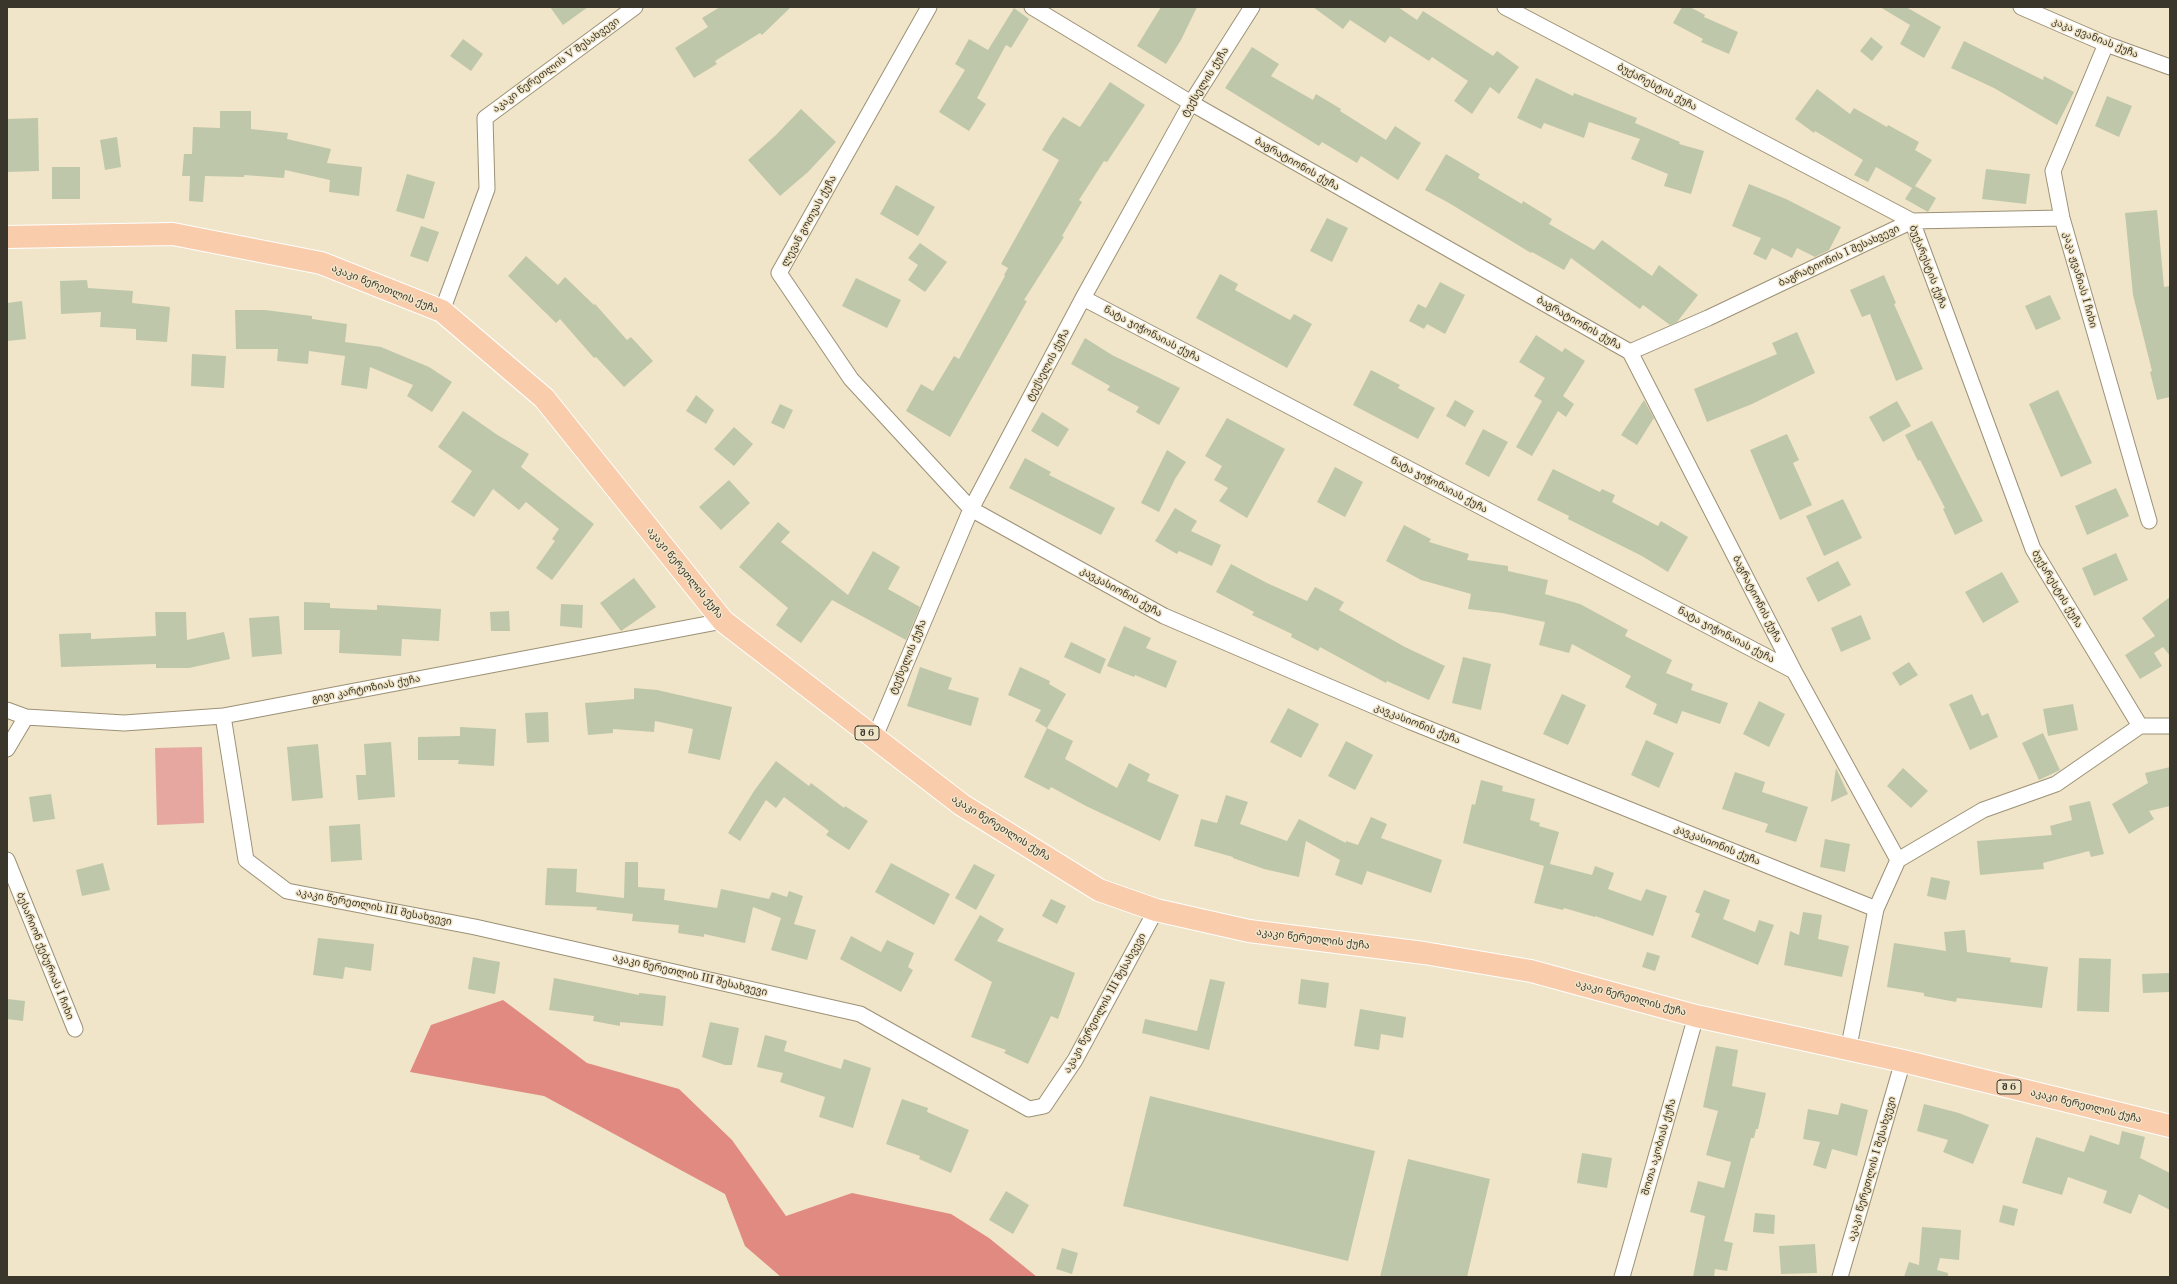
<!DOCTYPE html>
<meta charset="utf-8">
<style>
body{margin:0}
#map{position:relative;width:2177px;height:1284px;overflow:hidden;background:#f0e5c8;font-family:"Libre Baskerville",serif}
canvas{display:block}
.frame{position:absolute;inset:0;border:8px solid #3a362b;pointer-events:none}
</style>
<div id="map">
<canvas width="2177" height="1284"></canvas>
<div class="frame"></div>
</div>
<script>
const context = document.querySelector('canvas').getContext('2d');
context.lineJoin = 'round';
function paint(path, color) { context.fillStyle = color; context.fill(path, 'evenodd'); }
const toPath = rows => new Path2D(rows.map(r => 'M' + r).join(''));
function strokePath(path, color, width, dash) { context.strokeStyle = color; context.lineWidth = width; context.lineCap = dash ? 'butt' : 'round'; context.setLineDash(dash || []); context.stroke(path); }
function write(font, color, halo, rows, align = 'center') {
  context.font = font + ' "Libre Baskerville","Noto Sans Georgian",serif'; context.lineWidth = 3; context.setLineDash([]); context.textBaseline = 'middle'; context.strokeStyle = halo; context.fillStyle = color; for (const [text, x, y, turn = 0] of rows) {
    context.save(); context.translate(x, y); context.rotate((+turn || 0) * Math.PI / 180); context.textAlign = isNaN(turn) ? turn : align; if (halo) context.strokeText(text, 0, 0); context.fillText(text, 0, 0); context.restore();
  }
}
paint(toPath([
 [202,747,204,823,157,825,155,748]
]), '#e6a7a0');
paint(toPath([
 [503,1000,587,1063,679,1089,732,1140,786,1216,852,1193,951,1214,989,1238,1037,1277,781,1277,745,1246,725,1194,544,1096,410,1072,431,1025]
]), '#e08a81');
paint(toPath([
 [550,7,588,7,563,25],
 [720,7,791,7,762,35,760,33,715,61,717,64,694,78,675,48,708,27,702,18],
 [1161,7,1197,7,1181,40,1166,64,1137,46],
 [1313,7,1398,7,1417,20,1423,11,1493,56,1497,51,1519,67,1499,94,1490,87,1472,114,1454,101,1468,81,1432,57,1429,61,1390,36,1385,43,1350,20,1343,29],
 [1682,7,1690,7,1705,15,1704,17,1738,32,1729,54,1701,42,1703,39,1673,23],
 [1880,7,1906,7,1941,27,1924,58,1900,44,1910,25],
 [1014,8,1029,19,1011,48,1006,45,977,98,986,104,969,131,939,112,965,70,955,64,969,39,988,50],
 [1871,37,1883,47,1872,61,1860,51],
 [463,39,483,54,471,71,450,56],
 [1964,41,2043,80,2044,76,2074,92,2057,125,1994,88,1951,68],
 [1252,47,1279,64,1271,76,1313,100,1316,94,1341,109,1340,111,1386,140,1395,126,1421,143,1398,180,1361,156,1357,163,1322,142,1319,146,1225,88],
 [1536,78,1573,96,1574,93,1637,118,1635,123,1680,142,1679,144,1704,151,1691,194,1664,186,1668,174,1631,159,1640,139,1589,122,1584,138,1544,123,1541,129,1517,118],
 [1110,82,1145,105,1107,162,1104,161,1079,200,1082,202,1062,236,1064,237,1024,300,1027,301,950,437,906,411,921,384,933,391,954,356,959,359,1005,276,1004,275,1008,268,1001,264,1059,160,1042,150,1050,136,1063,117,1080,127],
 [1817,89,1850,114,1854,108,1887,127,1888,125,1919,142,1915,150,1932,160,1915,186,1936,198,1928,212,1905,199,1912,188,1876,167,1868,182,1854,175,1863,160,1815,131,1814,133,1795,119],
 [2107,96,2132,106,2119,137,2095,126],
 [801,109,836,142,808,172,780,196,748,160,776,135],
 [220,111,251,111,251,129,288,133,287,139,331,149,327,163,362,167,359,196,329,192,330,180,285,170,284,178,244,175,244,177,205,176,203,202,189,201,190,176,182,176,184,154,192,154,193,127,220,128],
 [38,118,39,171,7,172,7,119],
 [117,137,121,167,105,170,100,140],
 [1446,154,1480,174,1478,178,1522,204,1523,201,1552,219,1549,224,1594,250,1602,240,1652,276,1659,265,1698,295,1677,322,1670,325,1643,305,1640,309,1571,258,1564,270,1532,252,1531,253,1449,203,1425,190],
 [52,167,80,167,80,199,52,199],
 [1986,169,2030,174,2026,204,1982,199],
 [407,174,435,182,424,219,396,211],
 [1749,184,1786,199,1841,227,1829,250,1815,257,1797,248,1792,258,1772,248,1766,260,1753,254,1761,238,1732,226],
 [896,185,935,207,918,236,880,214],
 [2157,210,2164,287,2170,286,2170,397,2157,400,2150,372,2152,371,2133,295,2125,213],
 [1327,218,1348,228,1332,262,1310,251],
 [421,226,439,232,428,262,410,256],
 [920,243,947,262,925,292,908,280,918,265,908,258],
 [526,256,558,285,565,277,594,305,595,304,627,340,631,337,653,361,624,387,596,357,594,358,560,319,556,323,508,276],
 [1220,274,1238,284,1235,290,1290,320,1294,314,1312,324,1287,368,1196,318],
 [1884,275,1896,303,1894,304,1923,369,1896,381,1870,314,1862,317,1850,290],
 [856,278,901,300,887,328,842,306],
 [87,280,88,288,133,291,132,303,170,307,167,342,136,340,136,329,100,327,101,312,61,314,60,281],
 [1440,282,1465,295,1445,334,1427,324,1424,329,1409,321,1418,304,1426,308],
 [2050,295,2061,319,2036,330,2025,306],
 [22,301,26,339,7,341,7,303],
 [235,310,265,310,312,316,312,319,347,324,345,342,381,347,429,367,452,382,432,412,407,396,413,385,370,367,367,389,341,385,345,356,309,351,308,364,277,361,278,349,236,349],
 [1797,332,1815,373,1752,404,1707,422,1694,389,1777,354,1772,343],
 [1536,335,1562,352,1565,348,1585,361,1563,396,1574,404,1566,417,1558,411,1532,456,1516,447,1542,401,1534,396,1545,378,1519,362],
 [1085,338,1112,355,1180,388,1159,425,1136,412,1139,407,1107,390,1110,386,1071,364],
 [192,354,226,356,224,388,191,386],
 [1371,370,1400,385,1398,388,1435,408,1418,439,1353,405],
 [2058,390,2092,463,2061,477,2029,404],
 [696,395,714,410,706,424,686,411],
 [1455,400,1474,411,1465,427,1446,416],
 [1644,400,1654,418,1637,445,1621,435],
 [1897,401,1911,426,1883,442,1869,417],
 [780,404,793,410,784,429,771,423],
 [463,411,496,434,529,454,521,467,594,524,552,580,536,568,555,541,552,539,559,529,526,502,519,510,493,489,474,517,451,502,472,471,438,447],
 [1042,412,1069,429,1058,447,1031,431],
 [1227,418,1285,449,1247,518,1219,501,1228,488,1214,480,1222,466,1205,456],
 [1932,421,1983,521,1955,535,1943,509,1945,508,1920,460,1918,461,1905,435],
 [734,427,753,444,734,466,714,449],
 [1483,429,1508,442,1489,477,1465,464],
 [1787,434,1799,460,1793,463,1812,505,1780,520,1750,450],
 [1167,450,1186,462,1175,479,1159,512,1141,503],
 [1025,458,1051,472,1049,475,1115,508,1101,535,1009,488],
 [1335,467,1363,482,1345,517,1317,502],
 [1553,469,1600,492,1602,489,1615,495,1612,502,1658,526,1661,521,1688,537,1668,572,1642,556,1568,519,1569,516,1537,500],
 [729,480,750,503,721,530,699,507],
 [2116,488,2129,516,2087,535,2075,506],
 [1843,499,1862,538,1824,556,1806,516],
 [1175,508,1197,521,1191,531,1221,545,1212,566,1179,551,1177,554,1155,541],
 [778,522,790,532,781,542,848,595,873,551,900,567,888,589,920,607,906,640,832,600,801,643,776,625,788,608,739,567],
 [1404,525,1431,539,1429,542,1469,554,1467,560,1508,566,1508,571,1548,580,1545,594,1580,604,1628,630,1625,636,1672,660,1666,673,1693,684,1691,690,1728,703,1720,724,1682,711,1677,724,1653,714,1657,704,1625,687,1631,676,1572,644,1569,653,1539,645,1545,622,1502,613,1468,609,1471,594,1421,580,1386,561],
 [2116,553,2128,580,2094,596,2082,568],
 [1838,561,1851,585,1818,602,1806,578],
 [1231,564,1267,583,1307,601,1315,587,1344,602,1339,610,1405,647,1445,666,1429,700,1387,681,1386,683,1320,647,1318,651,1291,637,1292,634,1252,615,1254,612,1216,592],
 [2002,572,2019,602,1983,623,1965,592],
 [634,578,656,607,621,631,600,603],
 [2170,597,2170,656,2163,647,2154,653,2162,666,2140,679,2125,655,2155,636,2142,618],
 [304,602,330,603,330,608,377,610,377,605,441,609,439,641,402,639,401,656,339,653,340,630,304,630],
 [561,604,583,605,582,628,560,626],
 [509,611,510,631,491,631,490,612],
 [155,612,186,612,187,640,224,632,230,659,189,668,156,668,156,664,61,667,59,634,91,633,91,639,156,636],
 [1861,615,1871,639,1841,652,1831,628],
 [279,616,282,654,252,657,249,618],
 [1124,626,1151,638,1146,648,1177,661,1166,688,1135,675,1134,677,1107,666],
 [1071,642,1106,659,1100,674,1064,657],
 [1463,657,1491,664,1481,710,1452,703],
 [1909,662,1918,675,1900,686,1892,673],
 [920,667,952,678,948,689,979,698,971,726,907,706],
 [1020,667,1050,681,1049,684,1066,694,1047,728,1035,721,1041,710,1008,695],
 [634,688,657,690,732,707,720,760,688,753,693,729,655,721,654,732,613,729,613,733,588,735,585,703,634,699],
 [1562,694,1586,705,1568,745,1543,734],
 [1972,694,1982,716,1988,713,1998,737,1970,750,1949,704],
 [1759,701,1785,714,1769,747,1743,734],
 [2073,704,2078,730,2048,736,2043,709],
 [1288,708,1319,724,1301,758,1270,742],
 [548,712,549,742,527,743,525,713],
 [460,727,496,729,494,766,458,764,459,760,418,760,418,737,460,736],
 [1047,728,1073,741,1065,759,1117,788,1129,763,1150,774,1147,781,1179,795,1160,841,1086,806,1051,787,1049,790,1024,777],
 [2043,733,2060,770,2039,780,2022,743],
 [1646,740,1674,753,1659,788,1631,775],
 [1346,741,1373,755,1355,790,1328,776],
 [391,742,395,797,358,800,356,775,366,775,364,744],
 [318,744,323,798,292,801,287,747],
 [776,761,809,786,811,783,844,808,845,806,868,821,849,850,826,835,829,831,784,797,776,808,766,800,740,841,728,833,754,791],
 [2170,767,2170,806,2149,811,2154,819,2129,834,2112,804,2148,783,2145,773],
 [1836,768,1848,794,1831,802],
 [1903,768,1928,791,1911,808,1887,786],
 [1735,772,1765,782,1762,792,1808,807,1796,842,1765,832,1768,824,1722,809],
 [1481,780,1503,786,1502,791,1535,799,1530,820,1540,823,1539,826,1559,832,1550,864,1592,875,1595,866,1614,873,1608,889,1641,901,1646,889,1667,896,1653,936,1595,916,1595,917,1564,908,1563,910,1534,903,1544,866,1463,843,1472,804,1475,805],
 [51,794,55,819,33,822,29,797],
 [1226,795,1248,802,1240,824,1287,841,1299,819,1346,843,1346,841,1358,845,1371,817,1387,824,1381,838,1442,860,1431,893,1367,871,1362,885,1335,875,1340,860,1306,841,1299,877,1264,869,1233,858,1233,857,1194,846,1201,819,1217,823],
 [2090,801,2104,854,2091,857,2089,851,2043,863,2044,869,1980,875,1977,841,2052,835,2050,826,2072,820,2069,806],
 [360,824,362,860,331,862,329,826],
 [1825,839,1850,844,1845,872,1820,867],
 [625,862,638,862,638,887,665,889,664,900,717,908,721,889,769,899,772,892,787,897,789,891,803,896,794,924,816,930,807,960,771,950,781,918,753,907,745,943,704,934,704,937,678,933,679,925,632,921,633,914,596,910,597,907,545,905,547,868,577,869,576,892,624,898],
 [103,863,110,890,82,896,76,870],
 [891,863,950,894,934,925,875,892],
 [974,864,995,875,976,910,955,898],
 [1931,877,1950,881,1946,900,1927,896],
 [1704,890,1730,900,1723,919,1755,932,1759,920,1774,925,1758,965,1691,937,1700,914,1695,912],
 [1051,899,1066,906,1057,924,1042,916],
 [1803,912,1822,915,1818,939,1849,946,1842,977,1784,965,1790,931,1799,935],
 [980,915,1004,929,997,941,1075,973,1058,1019,1051,1016,1028,1064,1004,1053,1006,1050,971,1037,992,982,954,960],
 [1965,930,1967,952,2011,958,2010,962,2048,967,2042,1008,1957,998,1956,1002,1924,996,1924,993,1887,987,1894,943,1946,951,1944,932],
 [851,936,881,952,887,940,914,953,908,967,913,970,901,992,840,959],
 [318,938,374,944,371,971,345,967,343,979,313,975],
 [1647,952,1660,956,1655,971,1642,967],
 [473,957,500,962,495,994,468,989],
 [2079,958,2111,959,2109,1012,2077,1011],
 [2170,973,2170,992,2143,993,2142,974],
 [554,978,639,995,639,993,666,996,663,1026,620,1022,620,1026,593,1021,594,1016,549,1010],
 [1210,979,1225,982,1209,1050,1142,1033,1145,1019,1197,1031],
 [1301,979,1329,983,1326,1008,1298,1004],
 [7,999,25,1001,23,1021,7,1019],
 [1360,1009,1406,1017,1403,1038,1381,1034,1379,1050,1354,1046],
 [710,1022,739,1028,732,1065,725,1065,702,1057],
 [765,1035,787,1041,784,1051,841,1069,844,1059,871,1068,853,1128,819,1117,825,1097,780,1082,783,1073,757,1067],
 [1716,1046,1738,1050,1732,1086,1766,1093,1758,1129,1756,1129,1754,1138,1751,1138,1724,1241,1733,1243,1727,1271,1715,1269,1714,1277,1693,1277,1705,1216,1690,1212,1698,1181,1724,1188,1731,1162,1706,1155,1718,1111,1703,1107],
 [1150,1096,1375,1151,1348,1261,1123,1206],
 [902,1099,928,1108,927,1112,969,1130,951,1173,919,1159,920,1156,886,1144],
 [1841,1103,1868,1110,1857,1156,1832,1149,1826,1169,1813,1165,1820,1142,1803,1139,1808,1109,1838,1115],
 [1924,1104,1959,1113,1989,1125,1973,1164,1943,1152,1948,1140,1917,1131],
 [2122,1131,2145,1137,2140,1158,2170,1173,2170,1210,2139,1194,2131,1214,2103,1203,2107,1191,2068,1177,2062,1195,2022,1183,2036,1137,2084,1152,2090,1135,2119,1145],
 [1582,1153,1612,1158,1607,1188,1577,1183],
 [1408,1159,1490,1179,1467,1277,1380,1277],
 [1006,1191,1029,1205,1013,1234,989,1220],
 [2003,1205,2018,1209,2014,1226,1999,1222],
 [1755,1213,1775,1215,1774,1234,1753,1232],
 [1922,1227,1961,1230,1959,1260,1940,1258,1937,1270,1948,1273,1948,1277,1904,1277,1909,1262,1919,1265],
 [1815,1244,1817,1273,1781,1274,1779,1246],
 [1062,1248,1078,1253,1072,1274,1056,1269]
]), '#bfc7ab');
const minor = toPath([
 [929,7,779,273,851,379,971,509,1164,616,1409,721,1876,909],
 [1032,7,1191,103,1630,352,1794,671,1898,860],
 [1505,7,1912,221,2033,549,2140,726],
 [2021,7,2106,44,2170,67],
 [2106,44,2053,171,2062,218,2149,521],
 [1083,298,1794,671],
 [442,311,487,189,485,118,635,7],
 [1630,352,1708,318,1912,221,2062,218],
 [7,710,26,717,124,723,223,716,723,621],
 [223,716,246,860,287,891,475,927,860,1014,1029,1109,1044,1106,1075,1060,1156,910],
 [874,739,971,509,1083,298,1191,103,1252,7],
 [7,749,26,717],
 [7,860,75,1029],
 [1848,1051,1876,909,1898,860,1983,810,2056,784,2140,726,2170,726],
 [1622,1277,1696,1016],
 [1840,1277,1903,1061]
]);
const primary = toPath([
 [7,237,173,234,321,263,442,311,544,398,723,621,962,805,1099,890,1156,910,1249,931,1424,953,1531,971,1696,1016,1903,1061,2170,1126]
]);
strokePath(minor, '#9c9176', 17);
strokePath(primary, '#fff', 24);
strokePath(minor, '#fff', 15);
strokePath(primary, '#f9cdac', 22);
for (const [x, y, w] of [
 [867,733,24],
 [2009,1087,24]
]) { const box = new Path2D(); box.roundRect(x - w / 2, y - 7, w, 14, 3); context.fillStyle = '#f0e5c8'; context.fill(box); strokePath(box, '#3a362b', 1); }
write('bold 9px', '#3a362b', null, [
 ["შ 6",867,733],
 ["შ 6",2009,1087]
]);
write('10px', '#3a362b', '#f0e5c8', [
 ["კაკა ჟვანიას ქუჩა",2095,38,22],
 ["აკაკი წერეთლის V შესახვევი",556,65,-36],
 ["ტექსელის ქუჩა",1205,82,-58],
 ["ბუქარესტის ქუჩა",1657,87,28],
 ["ბაგრატიონის ქუჩა",1297,164,30],
 ["ლევან გოთუას ქუჩა",809,221,-61],
 ["ბაგრატიონის I შესახვევი",1839,256,-25],
 ["ბუქარესტის ქუჩა",1928,267,69],
 ["კაკა ჟვანიას I ჩიხი",2080,280,74],
 ["აკაკი წერეთლის ქუჩა",385,289,22],
 ["ბაგრატიონის ქუჩა",1579,323,30],
 ["ნატა ჯიჭონაიას ქუჩა",1152,334,28],
 ["ტექსელის ქუჩა",1048,365,-62],
 ["ნატა ჯიჭონაიას ქუჩა",1439,485,28],
 ["აკაკი წერეთლის ქუჩა",685,573,51],
 ["ბუქარესტის ქუჩა",2057,589,59],
 ["კავკასიონის ქუჩა",1121,592,29],
 ["ბაგრატიონის ქუჩა",1757,599,63],
 ["ნატა ჯიჭონაიას ქუჩა",1726,635,28],
 ["ტექსელის ქუჩა",908,657,-67],
 ["გივი კარტოზიას ქუჩა",366,689,-11],
 ["კავკასიონის ქუჩა",1417,724,22],
 ["აკაკი წერეთლის ქუჩა",1001,828,32],
 ["კავკასიონის ქუჩა",1717,845,22],
 ["აკაკი წერეთლის III შესახვევი",374,907,11],
 ["აკაკი წერეთლის ქუჩა",1313,939,7],
 ["ბესარიონ ქებურიას I ჩიხი",45,956,68],
 ["აკაკი წერეთლის III შესახვევი",690,975,13],
 ["აკაკი წერეთლის ქუჩა",1631,998,15],
 ["აკაკი წერეთლის III შესახვევი",1105,1003,-61],
 ["აკაკი წერეთლის ქუჩა",2086,1106,14],
 ["შოთა აკობიას ქუჩა",1659,1147,-74],
 ["აკაკი წერეთლის I შესახვევი",1872,1169,-74]
]);
</script>
